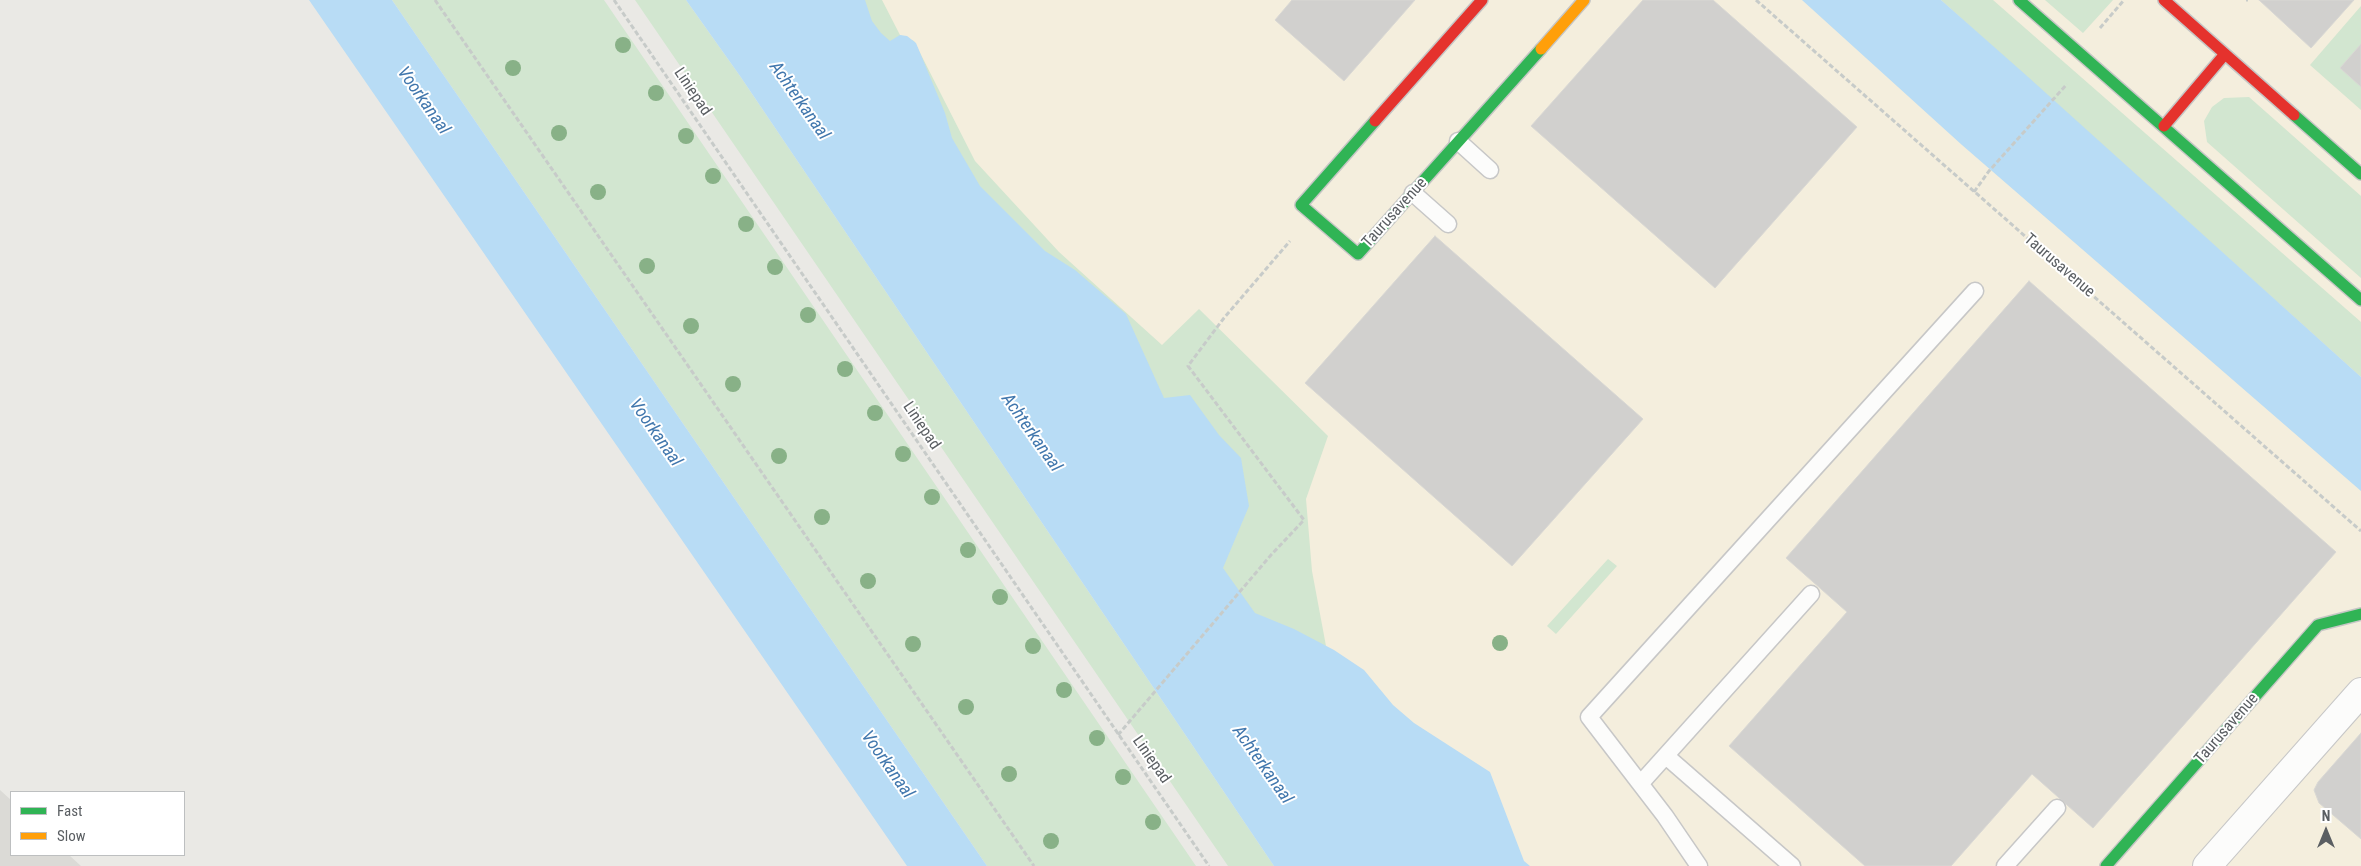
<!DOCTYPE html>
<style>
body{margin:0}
#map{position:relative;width:2361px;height:866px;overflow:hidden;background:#eae9e5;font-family:"Roboto Condensed",sans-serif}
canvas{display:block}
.legend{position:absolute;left:10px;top:791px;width:175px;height:65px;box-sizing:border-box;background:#fff;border:1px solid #bdbfc0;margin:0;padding:6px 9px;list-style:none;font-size:15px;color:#5a5e62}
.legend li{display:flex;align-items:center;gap:10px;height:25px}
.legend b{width:25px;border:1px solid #bdbfc0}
.north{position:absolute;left:2301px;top:806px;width:50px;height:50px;-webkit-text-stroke:4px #fff;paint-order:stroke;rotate:0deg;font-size:14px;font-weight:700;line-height:20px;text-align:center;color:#5a5e62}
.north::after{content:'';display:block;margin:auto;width:18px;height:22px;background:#5a5e62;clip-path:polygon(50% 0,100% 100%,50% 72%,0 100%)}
</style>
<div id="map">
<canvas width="2361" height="866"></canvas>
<ul class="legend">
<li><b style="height:6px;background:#30b455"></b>Fast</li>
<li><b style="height:6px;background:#ff9f0a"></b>Slow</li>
</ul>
<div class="north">N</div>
</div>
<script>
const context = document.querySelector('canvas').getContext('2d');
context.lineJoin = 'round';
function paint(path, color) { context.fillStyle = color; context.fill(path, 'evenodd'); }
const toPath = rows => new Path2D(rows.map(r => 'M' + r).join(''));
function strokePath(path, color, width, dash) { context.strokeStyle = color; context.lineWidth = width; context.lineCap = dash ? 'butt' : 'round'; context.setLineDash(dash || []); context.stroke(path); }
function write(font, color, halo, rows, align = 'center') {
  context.font = font + ' "Roboto Condensed",sans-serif'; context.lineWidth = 4; context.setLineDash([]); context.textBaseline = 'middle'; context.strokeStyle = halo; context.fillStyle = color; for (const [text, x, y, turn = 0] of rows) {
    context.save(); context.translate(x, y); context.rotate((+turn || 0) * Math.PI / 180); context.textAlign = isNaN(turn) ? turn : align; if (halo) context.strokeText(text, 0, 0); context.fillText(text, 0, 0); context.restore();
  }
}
paint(toPath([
 [817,0,2361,0,2361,866,1443,866]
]), '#f4eedd');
paint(toPath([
 [0,790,11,800,11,855,69,855,81,866,0,866]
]), '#dbdad6');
paint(toPath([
 [392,0,604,0,1196,866,987,866],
 [635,0,686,0,740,76,1274,866,1228,866],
 [819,0,882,0,900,35,914,41,975,161,1059,252,1162,345,1199,309,1328,436,1306,499,1312,571,1326,646,1244,628,1053,310],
 [1941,0,1993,0,2361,322,2361,377],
 [2045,0,2113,0,2083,33],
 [2361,6,2361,110,2310,65],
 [2249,97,2361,196,2361,278,2207,142,2204,121,2212,107,2224,98],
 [1608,559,1617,566,1556,634,1547,626]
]), '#d2e6d0');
paint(toPath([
 [309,0,392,0,987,866,907,866],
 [686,0,865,0,872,21,881,33,890,41,900,35,907,36,916,43,945,113,952,138,980,186,1045,251,1075,270,1126,314,1164,398,1190,395,1219,435,1241,458,1249,506,1223,568,1255,613,1294,629,1334,650,1364,670,1393,705,1414,723,1490,772,1524,861,1530,866,1274,866,740,76],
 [1802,0,1941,0,2027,76,2361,377,2361,491,1962,145]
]), '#b8dcf5');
const building = toPath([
 [1292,0,1415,0,1344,81,1275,20,1292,0],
 [1643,0,1713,0,1857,127,1715,288,1531,126,1643,0],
 [2259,0,2354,0,2311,48,2259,0],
 [2361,44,2361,87,2340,68,2361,44],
 [1435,236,1643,419,1512,566,1305,383,1435,236],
 [2029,281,2336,552,2093,828,2032,774,1951,866,1865,866,1729,746,1847,612,1786,558,2029,281],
 [2361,733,2361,839,2319,803,2314,790,2318,782,2361,733]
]);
paint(building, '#d1d0ce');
strokePath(building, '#d9d8d4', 1);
const lane = toPath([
 [1458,141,1490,170],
 [1413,193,1448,224],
 [1666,756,1792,866],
 [1641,783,1811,594],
 [1699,866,1665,816,1589,717,1975,291],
 [2005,866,2057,808]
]);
const street = toPath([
 [2207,866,2361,692]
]);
const fast = toPath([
 [2019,0,2361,300],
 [2294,115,2361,174],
 [1375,121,1301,205,1358,254,1541,49],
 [2106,866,2318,625,2361,614]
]);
const slow = toPath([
 [1541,49,1584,0]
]);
const jam = toPath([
 [2164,0,2294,115],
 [1375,121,1482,0],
 [2164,126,2225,54]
]);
strokePath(lane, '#c7c7c7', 19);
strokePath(street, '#c7c7c7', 30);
strokePath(fast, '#c6c6c5', 14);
strokePath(slow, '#c6c6c5', 14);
strokePath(jam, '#c6c6c5', 14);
strokePath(toPath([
 [435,0,1034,866],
 [614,0,1209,866],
 [1756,0,2361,531],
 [2246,0,2248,0],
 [2100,28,2124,0],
 [1974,192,1989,171,2067,84],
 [1118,735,1271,555,1304,520,1188,366,1224,318,1290,241]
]), '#c7cbc9', 3, [5, 2.5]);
strokePath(lane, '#fcfcfb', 16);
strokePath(street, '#fcfcfb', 28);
strokePath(fast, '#30b455', 11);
strokePath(slow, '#ff9f0a', 11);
strokePath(jam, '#e5322d', 11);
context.fillStyle = '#88b187';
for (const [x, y] of [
 [623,45],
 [513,68],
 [656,93],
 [559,133],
 [686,136],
 [713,176],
 [598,192],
 [746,224],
 [647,266],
 [775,267],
 [808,315],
 [691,326],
 [845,369],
 [733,384],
 [875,413],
 [903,454],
 [779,456],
 [932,497],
 [822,517],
 [968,550],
 [868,581],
 [1000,597],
 [1500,643],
 [913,644],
 [1033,646],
 [1064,690],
 [966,707],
 [1097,738],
 [1009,774],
 [1123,777],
 [1153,822],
 [1051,841]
]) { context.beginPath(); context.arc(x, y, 8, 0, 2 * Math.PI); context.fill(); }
write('16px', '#5a5e62', '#fff', [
 ["Liniepad",692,92,56],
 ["Taurusavenue",1395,213,-48],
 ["Taurusavenue",2059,266,41],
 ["Liniepad",921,426,56],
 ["Taurusavenue",2227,729,-49],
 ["Liniepad",1151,760,55]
]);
write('italic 18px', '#4177ad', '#fff', [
 ["Voorkanaal",423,101,55],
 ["Achterkanaal",799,101,55],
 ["Voorkanaal",655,433,55],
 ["Achterkanaal",1031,433,55],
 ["Voorkanaal",887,765,55],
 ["Achterkanaal",1262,765,55]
]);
</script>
